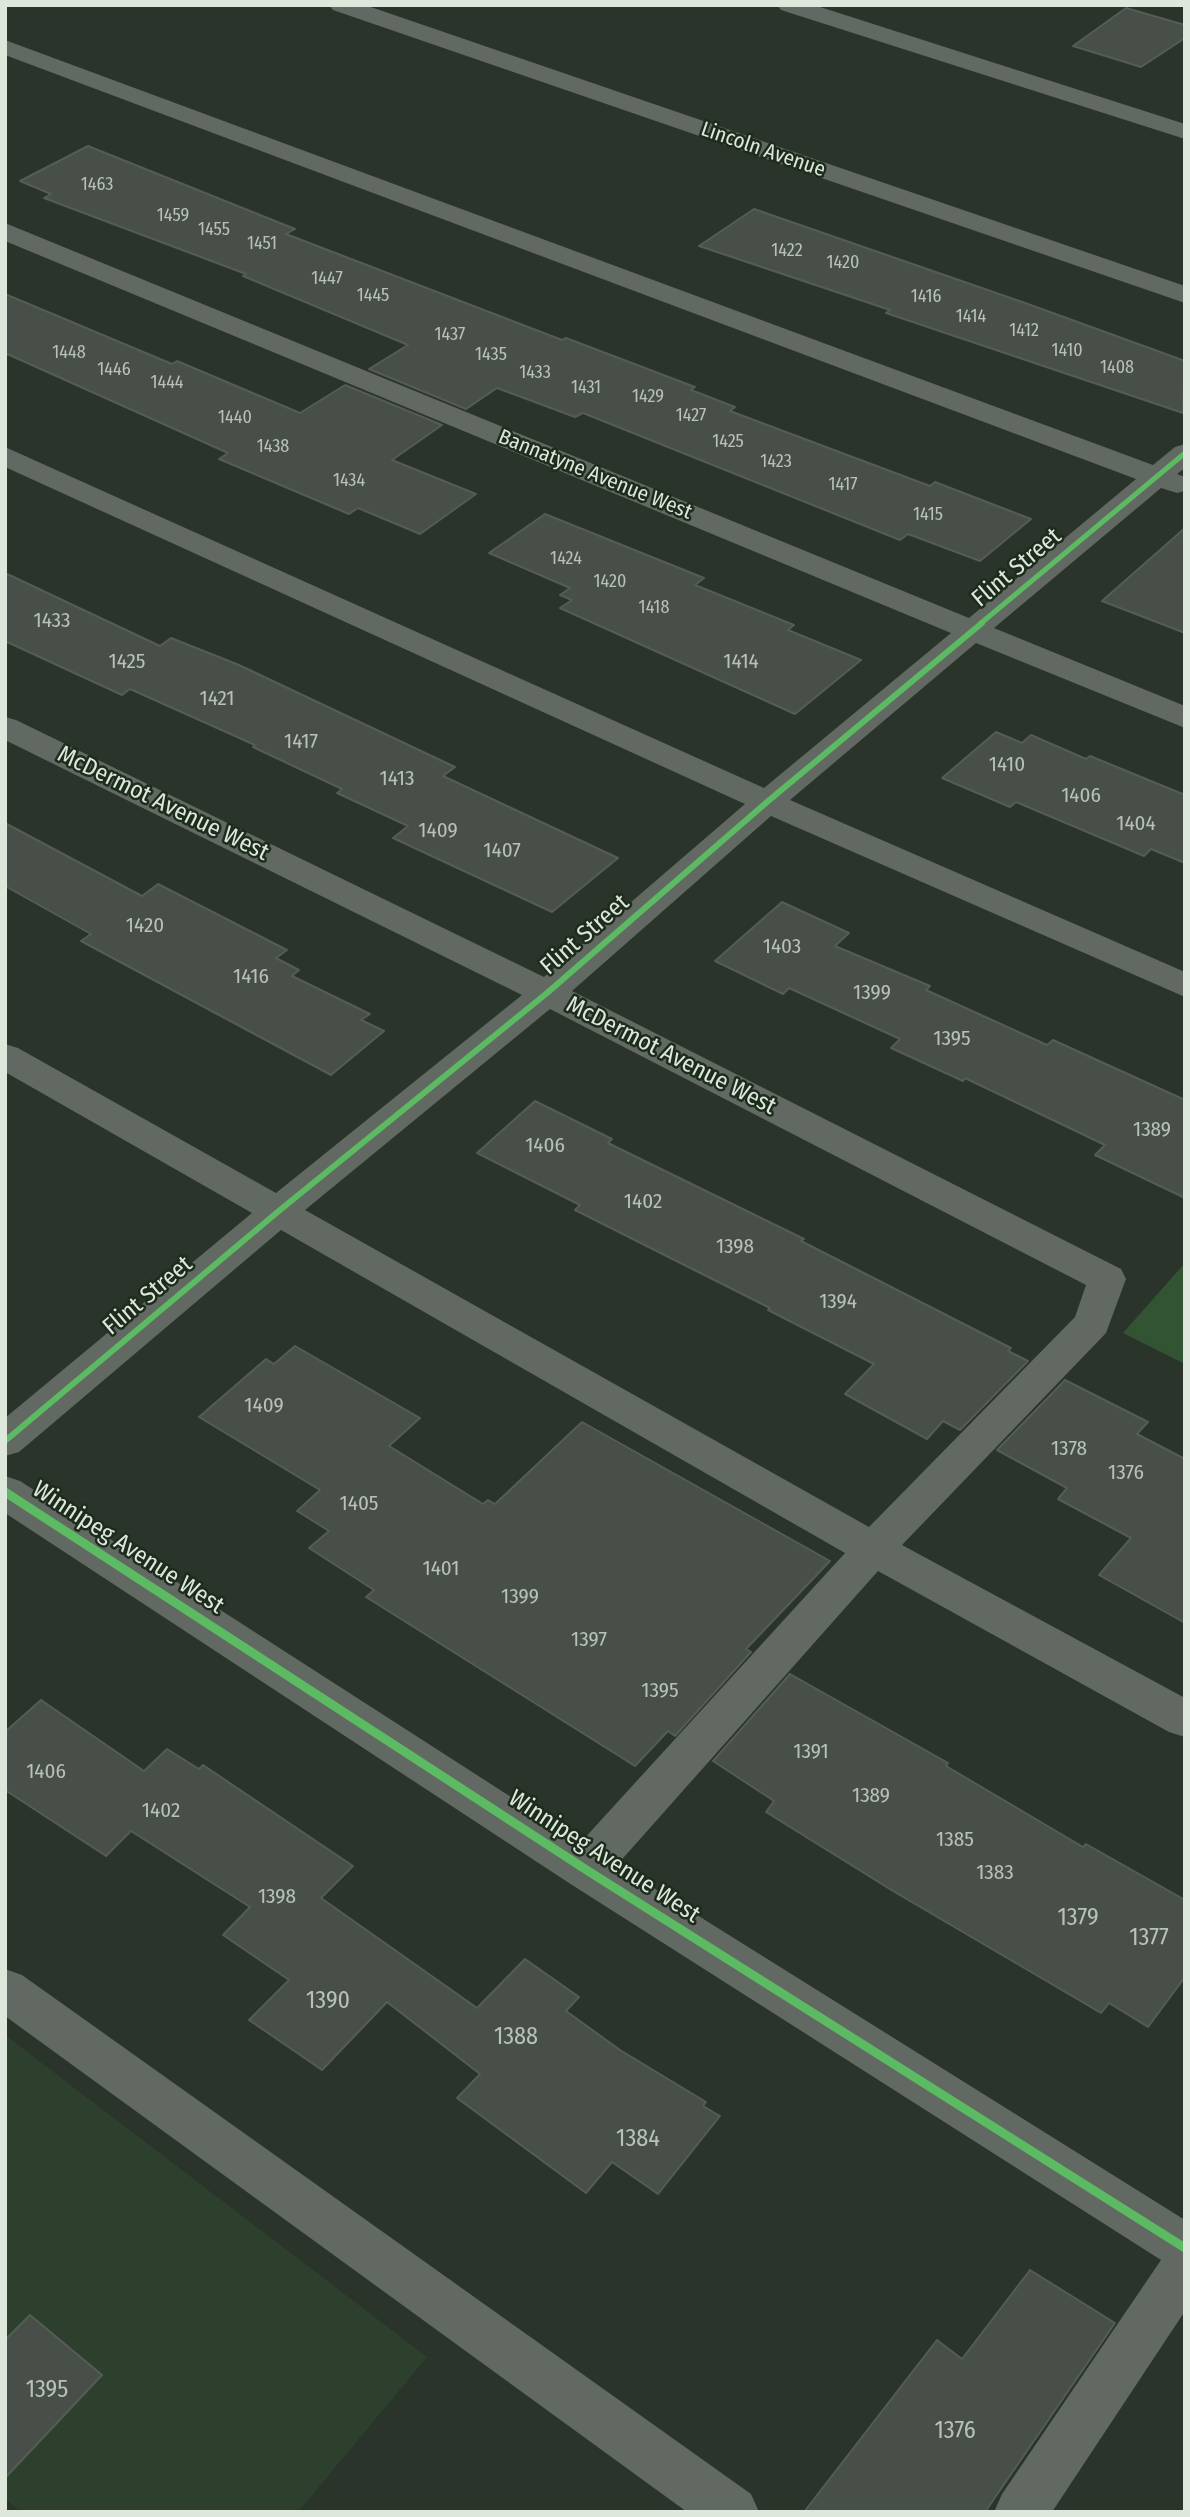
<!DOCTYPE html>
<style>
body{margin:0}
#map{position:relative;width:1190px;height:2517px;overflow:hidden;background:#2a342a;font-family:"Fira Sans Condensed",sans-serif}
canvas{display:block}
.frame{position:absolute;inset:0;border:7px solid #dde7dc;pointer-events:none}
</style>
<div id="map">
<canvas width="1190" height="2517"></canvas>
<div class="frame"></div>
</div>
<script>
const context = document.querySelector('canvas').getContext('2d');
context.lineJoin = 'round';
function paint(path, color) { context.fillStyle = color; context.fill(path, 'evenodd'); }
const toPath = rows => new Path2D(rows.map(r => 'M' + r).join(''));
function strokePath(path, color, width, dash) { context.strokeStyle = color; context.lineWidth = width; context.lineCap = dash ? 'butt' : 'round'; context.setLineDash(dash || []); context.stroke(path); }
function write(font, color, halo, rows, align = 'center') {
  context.font = font + ' "Fira Sans Condensed",sans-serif'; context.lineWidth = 5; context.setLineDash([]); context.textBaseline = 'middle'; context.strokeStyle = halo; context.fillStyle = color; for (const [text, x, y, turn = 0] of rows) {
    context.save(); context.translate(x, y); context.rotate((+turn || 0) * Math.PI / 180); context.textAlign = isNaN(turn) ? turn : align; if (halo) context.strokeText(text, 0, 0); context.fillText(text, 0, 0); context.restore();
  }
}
paint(toPath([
 [5,2035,427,2357,298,2512,21,2512,5,2499]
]), '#2d402d');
paint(toPath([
 [1184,1264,1185,1264,1185,1364,1123,1333]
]), '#335433');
const building = toPath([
 [1126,8,1185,25,1185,38,1141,67,1073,46,1126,8],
 [88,146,295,229,286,234,562,340,566,338,695,387,691,390,735,407,730,411,930,486,935,482,1031,519,980,561,908,534,900,540,583,413,575,417,497,388,466,409,369,369,408,345,243,276,246,274,44,198,51,194,20,181,88,146],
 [754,209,1028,304,1185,361,1183,413,886,313,890,310,699,246,754,209],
 [5,294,172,364,177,361,300,413,345,385,442,425,392,460,476,494,420,534,358,508,349,514,219,459,228,453,5,353,5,294],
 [545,514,704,578,695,585,794,625,788,630,861,660,795,714,560,608,572,600,560,595,570,588,489,553,545,514],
 [1185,528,1185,633,1102,601,1185,528],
 [5,573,160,646,171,638,239,665,455,767,443,776,618,858,552,912,393,838,408,826,337,793,342,789,253,747,255,745,130,689,122,695,5,641,5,573],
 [996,732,1022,743,1031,735,1086,759,1090,756,1185,795,1185,863,1151,849,1144,856,1016,802,1010,807,942,778,996,732],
 [5,823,142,896,158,884,287,950,276,958,299,970,292,976,370,1014,361,1020,384,1031,331,1075,81,941,91,934,5,886,5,823],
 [782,902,849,933,835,946,930,986,926,990,1047,1045,1053,1040,1185,1100,1185,1198,1095,1155,1105,1145,965,1078,963,1081,891,1048,900,1039,789,988,783,994,715,961,782,902],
 [535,1101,612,1139,608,1143,804,1239,801,1241,1011,1348,1008,1351,1028,1361,960,1430,943,1421,927,1439,845,1394,874,1364,768,1310,770,1308,575,1210,580,1205,477,1153,535,1101],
 [295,1346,420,1418,389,1446,483,1504,488,1500,495,1504,582,1422,830,1561,746,1649,751,1652,675,1736,668,1731,635,1766,366,1597,374,1590,309,1548,329,1531,297,1511,320,1490,199,1417,266,1359,274,1364,295,1346],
 [1065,1380,1148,1422,1137,1434,1185,1459,1185,1623,1099,1575,1131,1538,1058,1499,1067,1488,997,1450,1065,1380],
 [790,1674,948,1763,946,1766,1083,1847,1086,1844,1185,1900,1185,1977,1148,2027,1109,2003,1101,2013,893,1891,766,1812,774,1801,713,1761,790,1674],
 [41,1700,144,1771,167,1749,199,1769,203,1765,353,1866,321,1898,477,2008,525,1959,579,1997,566,2011,620,2050,706,2102,703,2106,720,2116,658,2194,612,2162,586,2193,457,2098,480,2074,387,2002,322,2070,249,2020,289,1980,223,1935,250,1907,131,1831,106,1856,5,1790,5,1732,41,1700],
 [1030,2270,1115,2323,985,2512,804,2512,937,2340,962,2359,1030,2270],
 [30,2315,102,2375,5,2478,5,2340,30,2315]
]);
paint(building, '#484f48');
strokePath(building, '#555c55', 2);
paint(toPath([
 [329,5,365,5,1185,286,1185,303,333,10,329,5],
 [777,5,814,5,1185,124,1185,139,781,10,777,5],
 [5,40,1153,465,1175,447,1185,444,1185,468,1177,474,1185,477,1185,491,1177,493,1161,488,994,628,1185,706,1185,728,976,643,790,800,1185,972,1185,997,771,816,572,991,1121,1269,1126,1279,1106,1333,902,1545,1185,1698,1185,1737,1169,1732,878,1571,617,1865,1185,2220,1185,2311,1052,2512,994,2512,1002,2494,1161,2260,569,1883,5,1513,5,1476,20,1481,581,1842,845,1553,281,1230,19,1452,5,1456,5,1418,252,1213,5,1072,5,1044,18,1048,276,1193,522,995,5,740,5,717,16,720,544,977,745,804,5,467,5,447,764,788,951,633,5,241,5,223,969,618,1136,479,5,55,5,40],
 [550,1009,1086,1285,1075,1317,869,1527,305,1210,550,1009],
 [5,1969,22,1975,751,2494,759,2512,687,2512,5,2016,5,1969]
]), '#626962');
strokePath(toPath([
 [980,624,1185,453]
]), '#5cba63', 5);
strokePath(toPath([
 [5,1441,280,1210,547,993,767,802,982,623]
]), '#5cba63', 6);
strokePath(toPath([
 [5,1492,585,1869,1185,2248]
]), '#5cba63', 9);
write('18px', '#b8c1b7', null, [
 ["1463",97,185],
 ["1459",173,216],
 ["1455",214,230],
 ["1451",262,244],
 ["1422",787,251],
 ["1420",843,263],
 ["1447",327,279],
 ["1445",373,296],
 ["1416",926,297],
 ["1414",971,317],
 ["1412",1024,331],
 ["1437",450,335],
 ["1410",1067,351],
 ["1448",69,353],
 ["1435",491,355],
 ["1408",1117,368],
 ["1446",114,370],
 ["1433",535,373],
 ["1444",167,383],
 ["1431",586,388],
 ["1429",648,397],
 ["1427",691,416],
 ["1440",235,418],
 ["1425",728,442],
 ["1438",273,447],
 ["1423",776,462],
 ["1434",349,481],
 ["1417",843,485],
 ["1415",928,515],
 ["1424",566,559],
 ["1420",610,582],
 ["1418",654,608]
]);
write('21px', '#dde7dc', '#1d2c1d', [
 ["Lincoln Avenue",763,150,19],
 ["Bannatyne Avenue West",595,475,22]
]);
write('21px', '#b8c1b7', null, [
 ["1433",52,621],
 ["1425",127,662],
 ["1414",741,662],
 ["1421",217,699],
 ["1417",301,742],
 ["1410",1007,765],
 ["1413",397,779],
 ["1406",1081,796],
 ["1404",1136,824],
 ["1409",438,831],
 ["1407",502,851],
 ["1420",145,926],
 ["1403",782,947],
 ["1416",251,977],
 ["1399",872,993],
 ["1395",952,1039],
 ["1389",1152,1130],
 ["1406",545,1146],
 ["1402",643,1202],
 ["1398",735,1247],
 ["1394",838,1302],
 ["1409",264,1406],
 ["1378",1069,1449],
 ["1376",1126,1473],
 ["1405",359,1504],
 ["1401",441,1569],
 ["1399",520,1597],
 ["1397",589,1640],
 ["1395",660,1691],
 ["1391",811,1752],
 ["1406",46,1772],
 ["1389",871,1796],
 ["1402",161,1811],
 ["1385",955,1840],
 ["1383",995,1873],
 ["1398",277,1897]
]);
write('24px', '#dde7dc', '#1d2c1d', [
 ["Flint Street",1017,568,-40],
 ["McDermot Avenue West",163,804,26],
 ["Flint Street",585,935,-41],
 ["McDermot Avenue West",671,1056,27],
 ["Flint Street",148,1296,-40],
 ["Winnipeg Avenue West",128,1548,33],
 ["Winnipeg Avenue West",604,1857,33]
]);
write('24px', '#b8c1b7', null, [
 ["1379",1078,1918],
 ["1377",1149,1938],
 ["1390",328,2001],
 ["1388",516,2037],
 ["1384",638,2139],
 ["1395",47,2390],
 ["1376",955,2431]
]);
</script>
